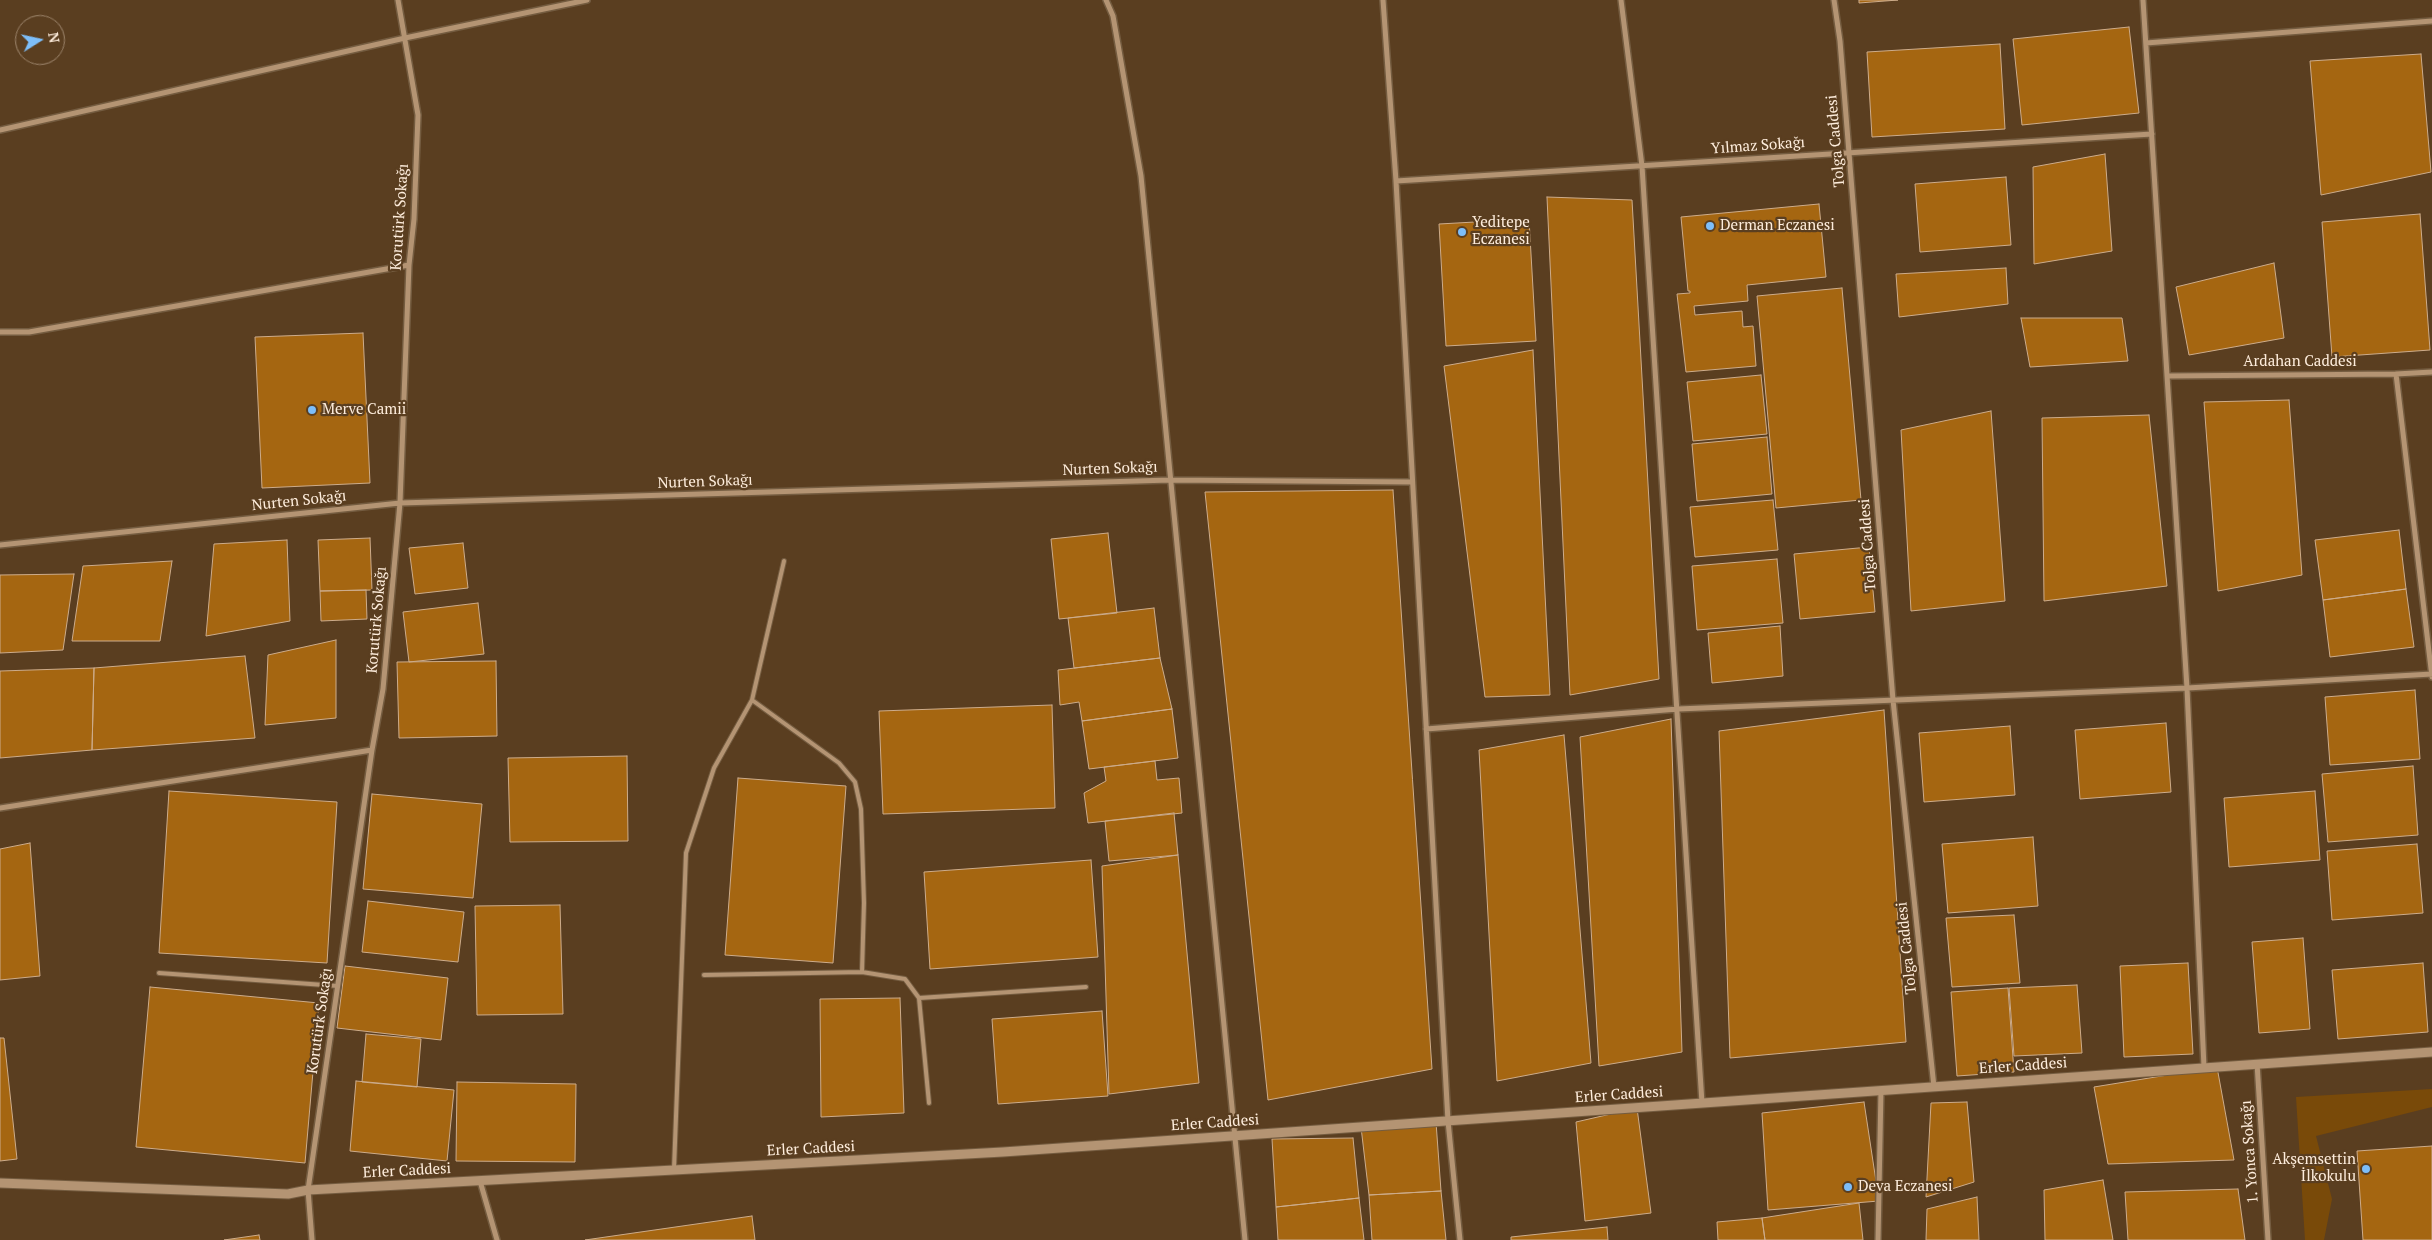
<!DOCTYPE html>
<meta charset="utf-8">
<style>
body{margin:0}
#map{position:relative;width:2432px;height:1240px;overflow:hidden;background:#5a3e20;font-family:"PT Serif",serif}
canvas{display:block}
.north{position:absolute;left:15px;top:15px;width:50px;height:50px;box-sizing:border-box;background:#5a3e20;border:1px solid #9c846b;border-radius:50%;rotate:80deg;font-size:14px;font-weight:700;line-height:20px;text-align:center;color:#feeddc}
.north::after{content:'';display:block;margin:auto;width:18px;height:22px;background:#7dbef9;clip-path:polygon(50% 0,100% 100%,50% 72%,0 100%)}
</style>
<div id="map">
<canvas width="2432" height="1240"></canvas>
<div class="north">N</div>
</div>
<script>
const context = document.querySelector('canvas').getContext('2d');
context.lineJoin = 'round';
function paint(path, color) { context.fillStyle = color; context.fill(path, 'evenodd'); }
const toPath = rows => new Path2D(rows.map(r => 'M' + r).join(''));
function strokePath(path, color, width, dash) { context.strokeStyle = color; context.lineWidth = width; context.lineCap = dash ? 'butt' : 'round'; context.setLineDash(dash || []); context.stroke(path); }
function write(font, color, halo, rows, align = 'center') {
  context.font = font + ' "PT Serif",serif'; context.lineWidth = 4.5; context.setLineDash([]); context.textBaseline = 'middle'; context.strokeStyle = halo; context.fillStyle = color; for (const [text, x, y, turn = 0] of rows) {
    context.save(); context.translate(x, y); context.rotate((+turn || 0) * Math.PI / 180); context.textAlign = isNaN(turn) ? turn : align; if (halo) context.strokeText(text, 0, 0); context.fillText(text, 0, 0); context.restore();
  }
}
paint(toPath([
 [2432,1089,2432,1107,2316,1136,2332,1199,2324,1240,2305,1240,2296,1097]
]), '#794a09');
const building = toPath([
 [1859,0,1898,0,1859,3,1859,0],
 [2129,27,2139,113,2022,125,2013,39,2129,27],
 [2000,44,2005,129,1872,137,1867,52,2000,44],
 [2421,54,2431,172,2321,195,2310,61,2421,54],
 [2105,154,2112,251,2034,264,2033,167,2105,154],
 [2006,177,2011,245,1920,252,1915,184,2006,177],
 [1547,197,1632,200,1659,679,1570,695,1547,197],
 [1819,204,1826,277,1747,285,1748,301,1694,306,1695,315,1742,311,1743,327,1753,326,1756,366,1686,372,1677,294,1690,293,1690,291,1688,291,1681,217,1819,204],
 [2420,214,2430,350,2332,357,2322,222,2420,214],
 [1529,219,1536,341,1446,346,1439,224,1529,219],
 [2274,263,2284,338,2189,355,2176,287,2274,263],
 [2006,268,2008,304,1899,317,1896,274,2006,268],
 [1842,288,1861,500,1776,508,1757,296,1842,288],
 [2021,318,2122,318,2128,361,2030,367,2021,318],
 [363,333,370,483,262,488,255,337,363,333],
 [1533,350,1550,695,1485,697,1444,366,1533,350],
 [1761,375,1767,434,1693,441,1687,382,1761,375],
 [2289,400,2302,575,2218,591,2204,402,2289,400],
 [1991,411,2005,601,1911,611,1901,430,1991,411],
 [2149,415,2167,586,2044,601,2042,418,2149,415],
 [1767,437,1772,494,1697,501,1692,444,1767,437],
 [1393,490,1432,1069,1268,1100,1205,492,1393,490],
 [1773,500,1778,550,1695,557,1690,507,1773,500],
 [2399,530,2406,589,2323,600,2315,540,2399,530],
 [1108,533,1117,613,1059,619,1051,539,1108,533],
 [370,538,372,590,320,591,318,540,370,538],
 [287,540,290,621,206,636,214,544,287,540],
 [463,543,468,588,415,594,409,548,463,543],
 [1869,547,1875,612,1800,619,1794,554,1869,547],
 [1777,559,1783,623,1697,630,1692,566,1777,559],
 [172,561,160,641,72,641,83,566,172,561],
 [74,574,63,650,0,653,0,575,74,574],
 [2406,589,2414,647,2330,657,2323,600,2406,589],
 [366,590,367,619,321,621,320,591,366,590],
 [478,603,484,654,409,662,403,612,478,603],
 [1154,608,1160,658,1074,668,1068,618,1154,608],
 [1780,626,1783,676,1712,683,1708,633,1780,626],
 [336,640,336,718,265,725,268,655,336,640],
 [245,656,255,738,92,750,94,668,245,656],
 [1160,658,1172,709,1082,721,1079,702,1060,705,1058,670,1160,658],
 [496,661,497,736,399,738,397,662,496,661],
 [94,668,92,750,0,758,0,671,94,668],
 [2415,690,2420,759,2330,765,2325,697,2415,690],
 [1052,705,1055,808,883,814,879,711,1052,705],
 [1172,709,1178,758,1089,769,1082,721,1172,709],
 [1884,710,1906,1042,1730,1058,1719,731,1884,710],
 [1671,719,1682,1052,1599,1066,1580,737,1671,719],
 [2166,723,2171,792,2080,799,2075,730,2166,723],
 [2010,726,2015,795,1924,802,1919,733,2010,726],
 [1564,735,1591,1063,1497,1081,1479,750,1564,735],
 [627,756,628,841,510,842,508,758,627,756],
 [1155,761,1157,780,1179,778,1182,813,1088,823,1084,793,1106,781,1104,767,1155,761],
 [2413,766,2418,835,2328,842,2322,774,2413,766],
 [738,778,846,786,833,963,725,955,738,778],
 [169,791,337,802,327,963,159,953,169,791],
 [2315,791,2320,860,2229,867,2224,798,2315,791],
 [372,794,482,804,473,898,363,889,372,794],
 [1174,813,1178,855,1109,861,1105,821,1174,813],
 [2033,837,2038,906,1948,913,1942,844,2033,837],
 [30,843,40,976,0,980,0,849,30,843],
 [2417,844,2423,913,2332,920,2327,851,2417,844],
 [1178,855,1199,1083,1109,1094,1102,866,1178,855],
 [1091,860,1098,957,930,969,924,872,1091,860],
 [368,901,464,912,458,962,362,952,368,901],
 [560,905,563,1014,477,1015,475,906,560,905],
 [2014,915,2020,983,1952,987,1946,918,2014,915],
 [2303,938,2310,1029,2259,1033,2252,942,2303,938],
 [2188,963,2193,1054,2124,1057,2120,966,2188,963],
 [2423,963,2428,1032,2338,1039,2332,970,2423,963],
 [345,966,448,978,441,1040,337,1028,345,966],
 [2077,985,2082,1053,2014,1056,2009,988,2077,985],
 [150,987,319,1003,305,1163,136,1147,150,987],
 [2008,988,2014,1072,1957,1076,1951,992,2008,988],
 [900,998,904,1113,821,1117,820,999,900,998],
 [1102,1011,1108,1096,998,1104,992,1019,1102,1011],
 [366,1034,421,1039,417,1087,362,1082,366,1034],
 [0,1038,4,1038,17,1159,0,1161,0,1038],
 [2217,1067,2234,1160,2108,1164,2094,1087,2217,1067],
 [356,1081,454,1090,447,1161,350,1151,356,1081],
 [457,1082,576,1084,575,1162,456,1161,457,1082],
 [1864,1102,1879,1201,1768,1210,1762,1113,1864,1102],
 [1967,1102,1974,1182,1926,1197,1931,1103,1967,1102],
 [1637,1108,1651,1213,1585,1221,1576,1122,1637,1108],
 [1436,1122,1441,1191,1369,1195,1361,1127,1436,1122],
 [1353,1138,1359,1198,1276,1207,1272,1139,1353,1138],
 [2432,1146,2432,1240,2363,1240,2357,1151,2432,1146],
 [2103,1180,2113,1240,2045,1240,2044,1190,2103,1180],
 [2238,1189,2245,1240,2128,1240,2125,1192,2238,1189],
 [1441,1191,1446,1240,1372,1240,1369,1195,1441,1191],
 [1977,1197,1979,1240,1926,1240,1927,1209,1977,1197],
 [1359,1198,1364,1240,1278,1240,1276,1207,1359,1198],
 [1859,1203,1863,1240,1765,1240,1762,1218,1859,1203],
 [752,1216,755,1240,585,1240,752,1216],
 [1762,1218,1765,1240,1718,1240,1717,1222,1762,1218],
 [1607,1227,1608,1240,1511,1240,1511,1237,1607,1227],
 [259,1235,260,1240,224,1240,259,1235]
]);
paint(building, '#a56611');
strokePath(building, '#cdac8b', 1);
const service = toPath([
 [752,700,839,763,855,782,861,809,864,903,862,972],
 [159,973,338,986],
 [704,975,862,972,905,979,919,998,929,1103],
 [919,998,1086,987],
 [674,1169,686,853,714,768,752,700,784,561]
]);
const minor = toPath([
 [1106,0,1113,16,1141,176,1245,1240],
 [1383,0,1396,181,1448,1121,1460,1240],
 [1621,0,1642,166,1702,1103],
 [1834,0,1840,41,1893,700,1934,1087],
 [2143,0,2187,688,2204,1067],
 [2146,43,2432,21],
 [0,130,405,38,587,0],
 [1396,181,2152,134],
 [0,332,29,332,409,265],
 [2396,374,2432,677],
 [2168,376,2396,374,2432,372],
 [0,545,400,503,1170,480,1412,482],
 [1426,729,1678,709,2187,688,2432,674],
 [0,808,372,750],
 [2257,1063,2268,1240],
 [480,1181,497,1240],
 [312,1240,308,1190,372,750,383,689,400,503,409,265,414,219,418,115,398,0],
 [1878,1240,1881,1090]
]);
const tertiary = toPath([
 [0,1183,288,1194,308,1190,1003,1152,2432,1052]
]);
strokePath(service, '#745c40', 6);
strokePath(minor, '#745c40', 8);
strokePath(tertiary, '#745c40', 11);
strokePath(service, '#b49473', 4);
strokePath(minor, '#b49473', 5);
strokePath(tertiary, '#b49473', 9);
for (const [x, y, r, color] of [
 [1710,226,5,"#7dbef9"],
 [1462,232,5,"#7dbef9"],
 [312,410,5,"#7dbef9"],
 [2366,1169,5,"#7dbef9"],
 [1848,1187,5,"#7dbef9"]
]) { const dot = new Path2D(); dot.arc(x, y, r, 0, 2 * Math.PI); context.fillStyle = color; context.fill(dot); strokePath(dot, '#5a3e20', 2); }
write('15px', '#feeddc', '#5a3e20', [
 ["Tolga Caddesi",1836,141,-95],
 ["Yılmaz Sokağı",1758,146,-4],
 ["Korutürk Sokağı",400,217,-86],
 ["Ardahan Caddesi",2300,362],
 ["Nurten Sokağı",1110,469,-2],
 ["Nurten Sokağı",705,482,-2],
 ["Nurten Sokağı",299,501,-6],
 ["Tolga Caddesi",1868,545,-94],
 ["Korutürk Sokağı",377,620,-85],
 ["Tolga Caddesi",1907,948,-96],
 ["Korutürk Sokağı",320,1021,-82],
 ["Erler Caddesi",2023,1066,-4],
 ["Erler Caddesi",1619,1095,-4],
 ["Erler Caddesi",1215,1123,-4],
 ["Erler Caddesi",811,1149,-3],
 ["1. Yonca Sokağı",2250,1152,-94],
 ["Erler Caddesi",407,1171,-3]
]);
write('15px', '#feeddc', '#5a3e20', [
 ["Yeditepe",1472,223],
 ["Eczanesi",1472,240],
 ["Derman Eczanesi",1720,226],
 ["Merve Camii",322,410],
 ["Akşemsettin",2356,1160,"right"],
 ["İlkokulu",2356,1177,"right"],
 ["Deva Eczanesi",1858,1187]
], 'left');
</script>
